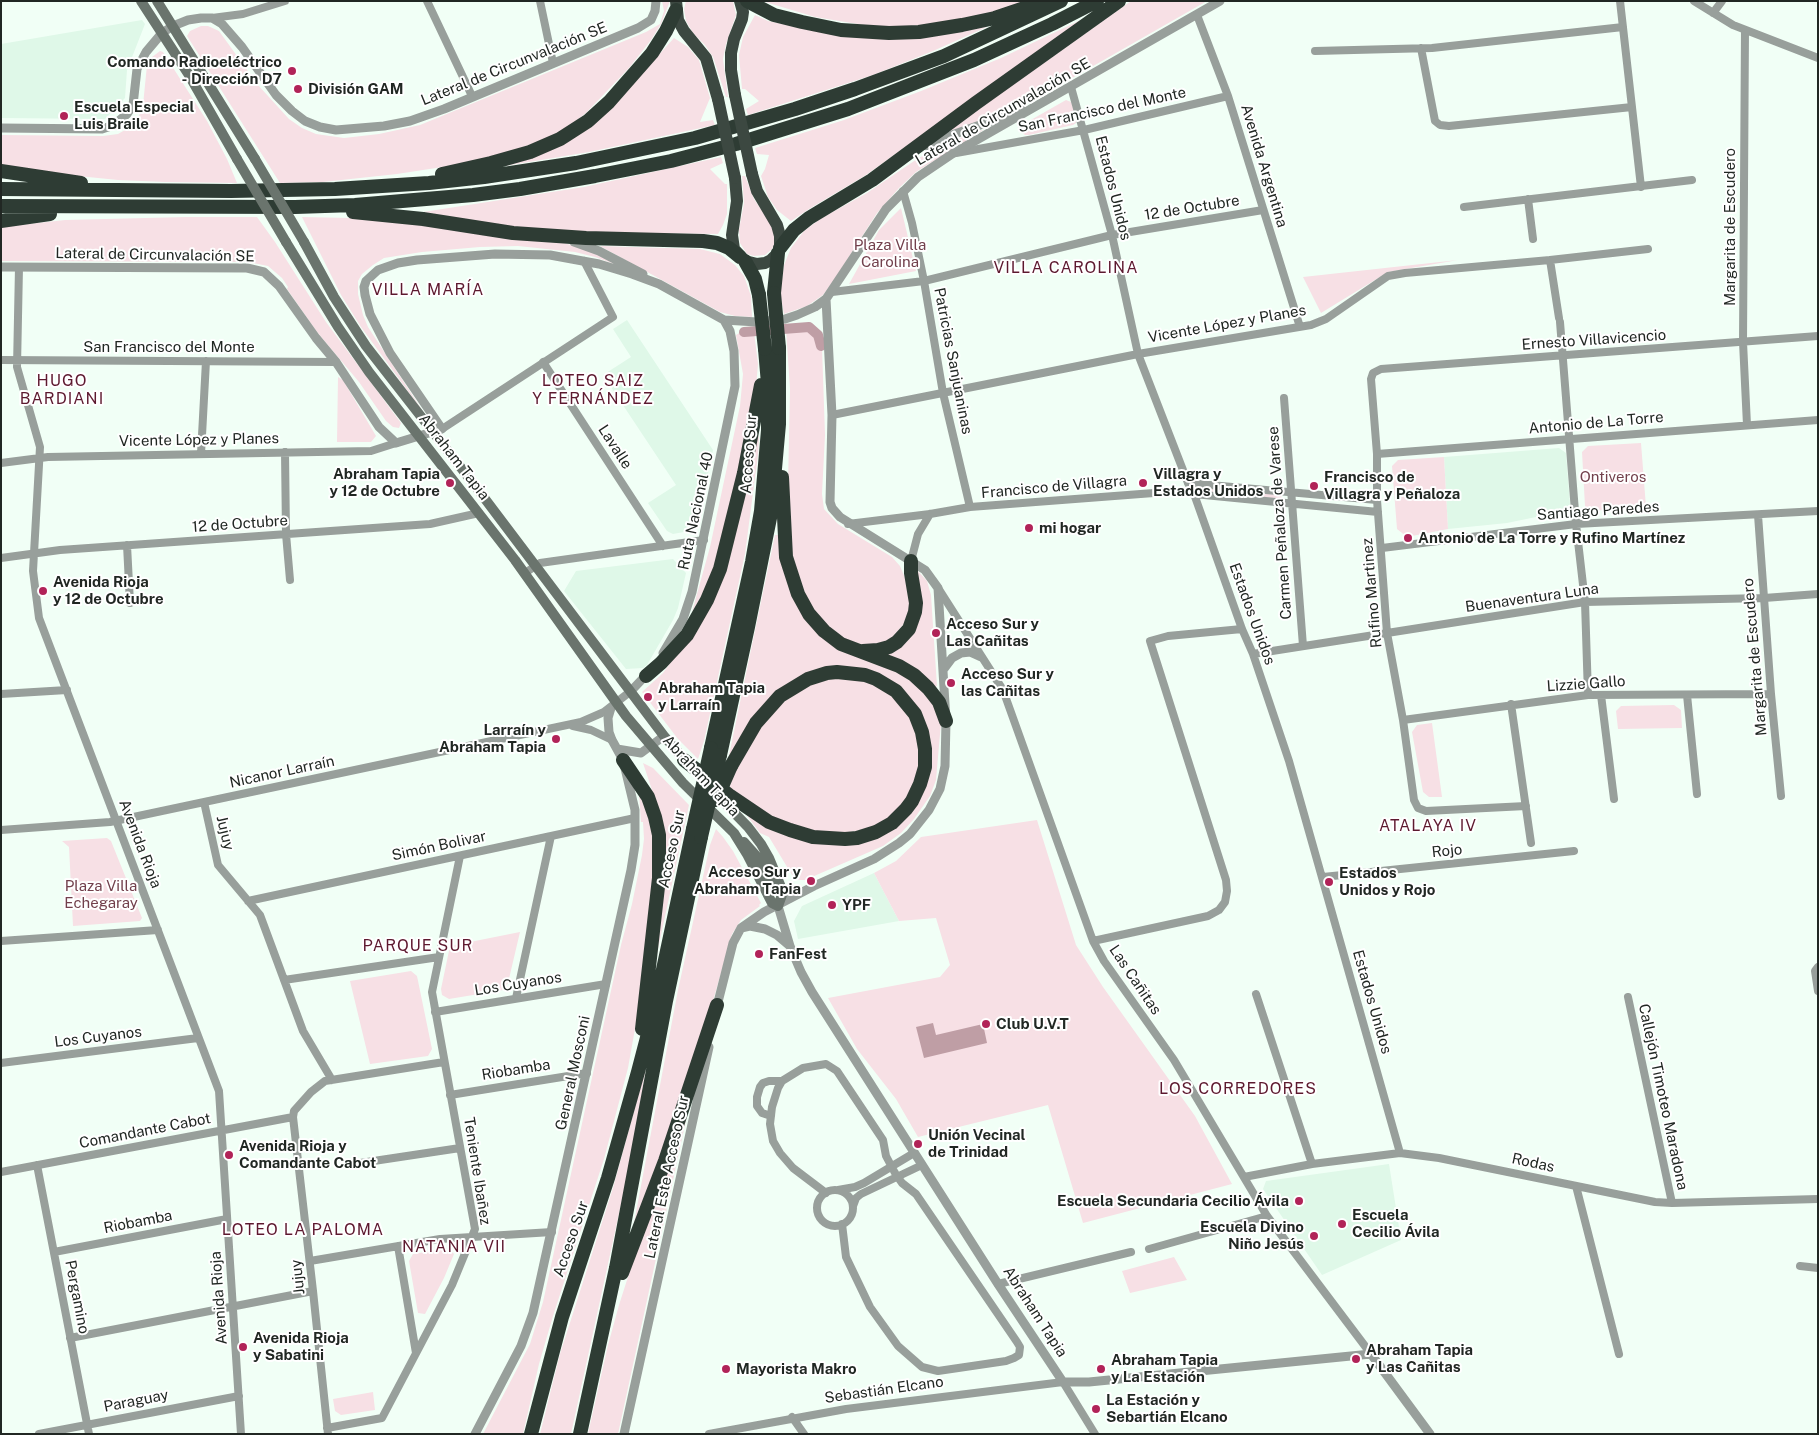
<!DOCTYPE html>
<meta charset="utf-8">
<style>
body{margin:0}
#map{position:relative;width:1819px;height:1435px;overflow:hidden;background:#f1fff6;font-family:"Public Sans",sans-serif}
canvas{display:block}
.frame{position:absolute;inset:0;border:2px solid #212723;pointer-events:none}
</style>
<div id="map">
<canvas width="1819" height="1435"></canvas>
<div class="frame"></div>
</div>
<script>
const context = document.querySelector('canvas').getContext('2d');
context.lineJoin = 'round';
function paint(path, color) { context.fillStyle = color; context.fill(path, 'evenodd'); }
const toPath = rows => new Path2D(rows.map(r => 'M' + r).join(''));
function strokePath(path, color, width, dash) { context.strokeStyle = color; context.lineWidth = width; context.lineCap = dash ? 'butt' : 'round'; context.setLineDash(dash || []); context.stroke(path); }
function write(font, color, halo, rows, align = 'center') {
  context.font = font + ' "Public Sans",sans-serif'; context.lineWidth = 4; context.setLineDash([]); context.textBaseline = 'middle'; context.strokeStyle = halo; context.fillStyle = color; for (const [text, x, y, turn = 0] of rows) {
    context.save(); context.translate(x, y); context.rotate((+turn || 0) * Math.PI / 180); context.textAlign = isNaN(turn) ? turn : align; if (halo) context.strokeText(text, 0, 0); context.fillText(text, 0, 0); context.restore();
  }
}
paint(toPath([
 [142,20,145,24,127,70,125,98,105,119,1,118,1,44],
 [627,320,713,450,697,527,689,531,673,534,667,531,648,503,676,485,603,375,631,357,613,329],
 [1559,448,1566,453,1570,505,1565,511,1507,523,1448,529,1444,457],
 [673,559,686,573,678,608,673,620,647,665,643,668,626,669,564,591,576,571],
 [874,873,899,921,798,939,794,921,802,906],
 [1389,1164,1401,1240,1322,1275,1263,1189,1266,1181]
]), '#dff8e8');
paint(toPath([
 [662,1,670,1,661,24,651,40,629,68,586,113,568,127,549,138,503,154,449,166,397,174,323,182,280,183,187,36,190,31,201,26,208,26,219,31,258,85,289,119,302,128,316,134,344,138,379,134,420,125,646,32,660,24,664,11],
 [686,1,733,1,736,15,726,44,723,59,728,97,726,97,713,57,705,45,693,33,686,21,684,9],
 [762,1,1028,1,993,12,940,24,892,27,864,25,815,17],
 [1131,1,1207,1,1046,93,1013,109,948,132,960,121,1006,88,1020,80],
 [755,15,768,21,829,33,987,27,933,51,873,75,748,115,746,109,759,101,745,89,742,89,739,55,743,37],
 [1089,16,866,175,809,209,791,221,777,210,768,197,761,176,765,169,769,155,757,154,755,148,844,120,921,91,1001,58],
 [674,38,688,47,699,60,710,98,700,122,713,120,715,125,589,152,505,166,619,99],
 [160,51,163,52,207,121,227,159,237,183,165,182,118,180,68,175,1,165,1,135,103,136,118,134,130,127,139,116,143,105,147,65,152,57],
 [1066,100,1071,102,1076,116,1076,123,1073,125,1029,135,1025,135,1020,131,1022,125],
 [985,129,916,172,899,188,877,213,834,280,823,295,807,306,784,314,780,293,784,265,791,248,804,231,820,219,867,193,917,159,948,142],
 [721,157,723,163,710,169,725,184,727,184,727,214,723,225,718,234,577,232,508,227,423,212,584,187],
 [742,176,745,176,754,199,771,224,774,232,774,245,772,249,765,255,754,256,747,254,740,243,739,230,744,203],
 [901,208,916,271,849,284,879,230],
 [186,217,257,217,275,242,326,322,401,423,399,428,393,427,386,421,359,382,317,332,287,289,288,287,282,278,268,266,248,262,1,261,1,227,65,220],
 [302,217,351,218,413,222,564,243,585,249,625,268,595,257,575,252,518,246,480,247,422,252,384,258,373,265,362,274,358,281,358,294,363,315,368,327,426,416,361,327,341,295],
 [600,246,700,249,720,254,735,265,744,276,751,296,752,317,735,316,720,312],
 [1458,260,1388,272,1321,313,1303,277],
 [803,328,809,328,815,333,819,341,819,347,822,347,825,435,822,494,824,509,838,524,892,557,900,566,908,585,911,599,907,620,891,639,871,647,840,638,812,611,793,564,788,485,790,389,786,329],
 [741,332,754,332,758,364,755,399,714,574,692,612,710,547,740,406,743,374,736,335],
 [338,377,343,380,376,436,371,442,337,442],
 [757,435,759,437,758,455,745,554,704,741,698,759,678,739,642,692,663,673,701,621],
 [1641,443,1646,507,1590,511,1585,506,1582,452,1588,446],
 [1444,457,1448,529,1407,537,1397,529,1392,466,1398,460],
 [1198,486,1281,495,1282,499,1200,491],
 [775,535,780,535,806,617,890,666,930,694,941,723,936,780,930,796,914,819,901,833,883,846,805,880,798,880,792,875,769,837,760,833,745,813,815,840,896,823,929,746,885,680,804,677,728,760],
 [917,570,927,581,931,595,937,686,935,687,880,654,908,638],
 [833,678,862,680,885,690,905,709,919,737,919,771,907,801,878,827,833,835,788,826,729,789,735,770,751,741,770,715,788,698,807,685],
 [1674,705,1681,710,1682,728,1618,729,1616,711,1621,706],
 [1432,723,1442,797,1429,797,1423,792,1412,732,1417,725],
 [643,763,653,768,689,805,655,963,657,805],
 [639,794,653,825,655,865,638,1012,628,1068,604,1159,553,1316,539,1364,523,1434,483,1434,530,1344,543,1302,621,945,632,904,642,855,644,839,643,822,641,822],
 [1037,820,1076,945,1103,987,1195,1116,1232,1184,1083,1223,1048,1105,918,1137,896,1099,857,1049,828,998,940,977,950,965,936,918,899,921,874,873,896,861,921,837],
 [716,829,723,837,733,851,761,903,759,905,760,906,741,920,732,934,699,1050,633,1228,678,990,710,845],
 [107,838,111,841,142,918,140,921,73,926,69,847,62,841],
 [520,932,508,983,503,990,449,999,442,995,441,989,450,946],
 [411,971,417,976,432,1049,428,1056,370,1064,350,981],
 [646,1067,633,1149,571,1434,540,1434,560,1354,613,1188],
 [688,1111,618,1434,588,1434,608,1345,619,1305,635,1255],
 [449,1248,454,1254,444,1278,425,1314,418,1313,409,1261,413,1254],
 [1174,1257,1187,1280,1130,1293,1122,1271],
 [373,1392,375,1410,341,1415,335,1411,333,1399]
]), '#f7e0e5');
paint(toPath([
 [933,1023,936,1035,983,1024,987,1043,924,1058,916,1027]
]), '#bf9ea5');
strokePath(toPath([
 [744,332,809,327,818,335,821,346]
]), '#bf9ea5', 10);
strokePath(toPath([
 [427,1,472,96],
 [540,1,553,63],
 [1620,1,1641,187],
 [1694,1,1733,25,1818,58],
 [1713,13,1722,1],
 [1197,15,1228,96,1300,327],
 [212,18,243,14,285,1],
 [1745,30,1743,342,1747,425],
 [1421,48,1435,121,1440,125,1449,126,1632,107],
 [1315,51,1432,48,1623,27],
 [1071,87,1112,235,1138,354,1188,483,1194,494,1242,629,1253,654,1289,761,1400,1153],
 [956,153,1084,130,1228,96],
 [903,191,912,223,924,281,943,393,970,507],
 [1528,199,1533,239],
 [1464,207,1692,180],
 [1550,260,1559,318],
 [19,267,17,367,40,447,33,571,39,618,219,1091,241,1434],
 [832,292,924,281,1112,235,1263,210],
 [1560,322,1576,524,1585,602,1588,695],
 [1,360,336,362],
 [543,362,663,546],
 [1284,398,1303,646],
 [832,415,1138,354,1311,325,1326,319,1388,276,1405,273,1550,260,1648,249],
 [442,429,613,317,584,261],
 [285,452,286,534,290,580],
 [201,454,206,361],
 [1377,454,1818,420],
 [1,463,48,457,371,451,396,443],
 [1188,483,1377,500],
 [1758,515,1771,694,1781,796],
 [848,524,930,514,970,507,1180,491,1194,494,1378,512],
 [127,545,130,603],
 [1382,548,1576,524,1818,511],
 [1,558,60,550,430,524,479,513],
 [911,561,918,534,930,514],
 [525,573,540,563,704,540],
 [938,588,1003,690,1093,941,1104,961,1174,1060,1267,1216,1371,1354],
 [1253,654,1585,602,1764,598,1818,594],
 [1,694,67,690],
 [1601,695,1614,799],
 [1687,695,1697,794],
 [1511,704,1531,843],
 [1403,720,1588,695,1771,694],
 [573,726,591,730,612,740],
 [204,802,218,865,260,915,303,1031,332,1080],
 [1526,806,1426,811,1418,808,1414,800,1403,720,1387,633,1377,500,1377,454,1371,379,1373,373,1381,369,1818,336],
 [1,830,110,822,581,722,604,712,631,691],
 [1323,877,1574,851],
 [248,901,635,818],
 [1,941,158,930],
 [1093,941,1208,916,1219,910,1225,902,1227,891,1226,880,1150,641,1168,636,1242,629],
 [1818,967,1815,971,1818,991],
 [284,980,439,957],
 [1256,994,1312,1164],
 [1628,997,1672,1203],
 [516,998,551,836],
 [435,1012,606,984],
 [1,1063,198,1038],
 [450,1095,587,1073],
 [771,1116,762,1113,757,1106,757,1097,760,1087,763,1083,769,1081,782,1081],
 [37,1165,89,1434],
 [347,1165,460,1148],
 [1,1172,293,1117],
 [1244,1177,1312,1164,1400,1153,1439,1158,1655,1202,1672,1203,1818,1199],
 [1576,1186,1619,1354],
 [838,1190,855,1187,864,1183,914,1153],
 '817 1208a18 18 0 1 1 36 0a18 18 0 1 1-36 0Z',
 [826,1193,793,1168,780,1153,773,1141,770,1124,772,1107,778,1088,782,1081,803,1068,826,1064,837,1071,883,1140,886,1156,895,1173,902,1183,916,1194,1017,1342,1020,1347,1019,1355,1014,1358,1006,1361,938,1371,922,1367,898,1346,870,1307,846,1257,842,1224],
 [853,1206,856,1198,861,1194,922,1165],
 [398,1246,416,1353],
 [1149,1249,1267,1216],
 [54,1252,227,1219],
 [310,1261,440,1239,552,1232],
 [1800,1266,1818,1268],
 [998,1284,1131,1252],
 [70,1338,313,1291],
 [792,1417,804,1434],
 [327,1428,382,1418,452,1285,475,1229,432,992,460,856],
 [39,1434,239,1396],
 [328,1434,313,1291,293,1117,294,1111,311,1092,325,1081,444,1062],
 [709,1434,846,1409,1063,1382,1095,1434]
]), '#989f9b', 8);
strokePath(toPath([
 [1,128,102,129,114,125,127,114,133,105,137,69,146,52,162,33,173,26,188,20,201,18,212,18,222,24,242,47,276,95,292,111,305,121,320,127,336,130,384,126,410,121,444,109,638,28,651,20,655,11,656,1],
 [927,146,952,135,1022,110],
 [574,242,599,251,643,274],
 [1,267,247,268,264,272,279,286,316,338,336,362,379,427,396,443,442,429,390,353,370,314,365,295,364,287,366,281,378,270,398,263,417,260,495,254,550,255,599,264,632,274,659,284,724,320,757,322,785,319,797,315,815,307,826,299,886,209,918,177,952,154,1220,1],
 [663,653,683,619,692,592,735,386,734,351,730,331,724,320],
 [943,670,952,658,961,653,970,652,981,657],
 [631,691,649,672],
 [617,749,641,753,664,736],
 [778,906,790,946,801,972,812,992,998,1284,1063,1382,1089,1382,1371,1354,1430,1434],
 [741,928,750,926,765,929,777,935,790,946],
 [716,1010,733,943,741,928,764,912,814,886,874,859,899,843,910,834,929,810,940,789,945,766,946,721,938,588,925,570,840,517,832,508,830,502,832,415,826,299],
 [475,1434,521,1346,533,1313,631,870,635,845,635,810,623,760,612,740,609,732,608,718,611,708],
 [624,1434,709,1047]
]), '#989f9b', 9);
strokePath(toPath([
 [141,1,189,75,237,159],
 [157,1,255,159],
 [286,242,338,327,369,372,515,560,626,716,683,783,734,833,747,854,772,903,778,906,783,892,769,858,761,844,748,827,715,793],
 [304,242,334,297,366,346,476,487,664,736,688,764],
 [744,842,760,860,776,888,783,892]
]), '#6a746d', 10);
strokePath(toPath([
 [676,1,678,20,684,31,706,58,718,99],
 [735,95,731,70,731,53,734,39,742,19,743,12,740,1],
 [735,178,737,201,732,235,734,249,745,261,757,264,765,263,771,260,778,253,780,248,780,236,777,225,757,191,752,174]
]), '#3c4841', 12);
strokePath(toPath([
 [747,1,774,15,802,22,841,30,889,33,919,32,962,25,995,18,1042,2],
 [1,171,81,183],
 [442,174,491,163,530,152,560,139,588,121,609,102,652,53,666,31,676,10],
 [1,189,231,191,335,189,429,183,484,177,576,163,695,138,795,109,855,89,944,56,1061,1],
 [1,206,295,207,355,205,473,195,520,189,595,176,671,161,736,144,848,109,974,60,1052,24,1097,1],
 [353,212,423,219,513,233,586,238,703,241,717,243,729,248,740,257],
 [1,221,50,214],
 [780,248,794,230,809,218,872,180,976,103,1119,1],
 [745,261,755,279,759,295],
 [774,293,778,253],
 [782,477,786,557,798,594,809,614,824,631,841,644,899,666,914,675,928,688,939,702,946,721],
 [863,651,878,650,889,647,897,642,909,629,915,612,916,603,911,573,911,561],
 [646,676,661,663,687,635,707,600,720,569,744,473,761,385],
 [711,748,752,562,761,511,768,430,768,384,765,349],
 [720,755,748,627,771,513,779,424,779,348],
 [623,760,648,797,655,817,659,835,659,878,642,1029],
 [684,760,729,795,769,822,790,830,813,837,845,839,857,838,876,832,892,823,906,809,912,801,920,784,925,767,925,749,922,732,915,714,896,691,876,679,865,675,837,672,827,673,808,679,780,696,756,723,731,766],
 [622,1273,665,1161,717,1005],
 [531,1434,562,1317,608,1178,638,1072,655,1007,693,829],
 [580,1434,616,1268,666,1001,701,837]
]), '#2e3c34', 14);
strokePath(toPath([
 [237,159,286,242],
 [255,159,304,242]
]), '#6a746d', 10);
strokePath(toPath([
 [735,95,752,174],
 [718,99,735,178]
]), '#3c4841', 12);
strokePath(toPath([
 [774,293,779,348],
 [759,295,765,349],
 [716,800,731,766],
 [693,829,711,748],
 [701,837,720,755]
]), '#2e3c34', 14);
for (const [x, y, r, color] of [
 [292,71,5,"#b12358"],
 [298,89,5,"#b12358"],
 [64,116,5,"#b12358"],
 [450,483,5,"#b12358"],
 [1143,483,5,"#b12358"],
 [1314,486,5,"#b12358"],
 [1029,528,5,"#b12358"],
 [1408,538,5,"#b12358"],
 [43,591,5,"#b12358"],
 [936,633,5,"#b12358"],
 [951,683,5,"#b12358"],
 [648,697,5,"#b12358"],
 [556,739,5,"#b12358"],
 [811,881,5,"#b12358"],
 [1329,882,5,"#b12358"],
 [832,905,5,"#b12358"],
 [759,954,5,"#b12358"],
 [986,1024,5,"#b12358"],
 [918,1144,5,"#b12358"],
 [229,1155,5,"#b12358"],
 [1299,1201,5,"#b12358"],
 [1342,1224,5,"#b12358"],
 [1314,1236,5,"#b12358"],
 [243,1347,5,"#b12358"],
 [1356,1359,5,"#b12358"],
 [726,1369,5,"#b12358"],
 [1101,1369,5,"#b12358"],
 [1096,1409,5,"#b12358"]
]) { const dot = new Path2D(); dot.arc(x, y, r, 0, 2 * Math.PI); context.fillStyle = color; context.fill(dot); strokePath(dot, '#fff', 2); }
write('bold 15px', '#212723', '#fff', [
 ["Comando Radioeléctrico",282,62,"right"],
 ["- Dirección D7",282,79,"right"],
 ["División GAM",308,89],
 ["Escuela Especial",74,107],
 ["Luis Braile",74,124],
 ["Abraham Tapia",440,474,"right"],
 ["y 12 de Octubre",440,491,"right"],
 ["Villagra y",1153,474],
 ["Estados Unidos",1153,491],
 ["Francisco de",1324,477],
 ["Villagra y Peñaloza",1324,494],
 ["mi hogar",1039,528],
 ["Antonio de La Torre y Rufino Martínez",1418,538],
 ["Avenida Rioja",53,582],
 ["y 12 de Octubre",53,599],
 ["Acceso Sur y",946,624],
 ["Las Cañitas",946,641],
 ["Acceso Sur y",961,674],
 ["las Cañitas",961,691],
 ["Abraham Tapia",658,688],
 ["y Larraín",658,705],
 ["Larraín y",546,730,"right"],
 ["Abraham Tapia",546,747,"right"],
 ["Acceso Sur y",801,872,"right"],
 ["Abraham Tapia",801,889,"right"],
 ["Estados",1339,873],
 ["Unidos y Rojo",1339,890],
 ["YPF",842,905],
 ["FanFest",769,954],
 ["Club U.V.T",996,1024],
 ["Unión Vecinal",928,1135],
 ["de Trinidad",928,1152],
 ["Avenida Rioja y",239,1146],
 ["Comandante Cabot",239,1163],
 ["Escuela Secundaria Cecilio Ávila",1289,1201,"right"],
 ["Escuela",1352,1215],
 ["Cecilio Ávila",1352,1232],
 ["Escuela Divino",1304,1227,"right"],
 ["Niño Jesús",1304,1244,"right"],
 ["Avenida Rioja",253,1338],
 ["y Sabatini",253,1355],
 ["Abraham Tapia",1366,1350],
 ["y Las Cañitas",1366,1367],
 ["Abraham Tapia",1111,1360],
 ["y La Estación",1111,1377],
 ["Mayorista Makro",736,1369],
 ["La Estación y",1106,1400],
 ["Sebartián Elcano",1106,1417]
], 'left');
write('15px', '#212723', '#fff', [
 ["Lateral de Circunvalación SE",514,64,-22],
 ["San Francisco del Monte",1102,110,-12],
 ["Lateral de Circunvalación SE",1003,112,-30],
 ["Avenida Argentina",1264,166,73],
 ["Estados Unidos",1113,188,76],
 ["12 de Octubre",1192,208,-9],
 ["Margarita de Escudero",1730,227,-90],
 ["Lateral de Circunvalación SE",155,255,1],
 ["Vicente López y Planes",1227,324,-10],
 ["Ernesto Villavicencio",1594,340,-4],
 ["San Francisco del Monte",169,347],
 ["Patricias Sanjuaninas",953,361,79],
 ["Antonio de La Torre",1596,423,-5],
 ["Vicente López y Planes",199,440,-1],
 ["Lavalle",615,447,57],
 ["Acceso Sur",749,454,-86],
 ["Abraham Tapia",454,457,52],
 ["Francisco de Villagra",1054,487,-5],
 ["Ruta Nacional 40",696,511,-78],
 ["Santiago Paredes",1598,511,-4],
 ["Carmen Peñaloza de Varese",1280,523,-94],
 ["12 de Octubre",240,524,-4],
 ["Rufino Martinez",1372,593,-95],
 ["Buenaventura Luna",1532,598,-8],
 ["Estados Unidos",1252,614,70],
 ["Margarita de Escudero",1755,657,-95],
 ["Lizzie Gallo",1586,684,-4],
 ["Nicanor Larraín",282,772,-12],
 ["Abraham Tapia",701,776,47],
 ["Jujuy",225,833,77],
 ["Avenida Rioja",140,844,69],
 ["Simón Bolivar",439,846,-12],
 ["Acceso Sur",672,849,-78],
 ["Rojo",1447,851,-6],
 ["Las Cañitas",1135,980,56],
 ["Los Cuyanos",518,984,-9],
 ["Estados Unidos",1372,1002,74],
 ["Los Cuyanos",98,1037,-7],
 ["Riobamba",516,1070,-9],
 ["General Mosconi",573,1073,-78],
 ["Callejón Timoteo Maradona",1663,1097,78],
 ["Comandante Cabot",145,1131,-11],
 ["Rodas",1533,1163,12],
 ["Teniente Ibañez",477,1171,81],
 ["Lateral Este Acceso Sur",667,1177,-78],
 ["Riobamba",138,1222,-11],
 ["Acceso Sur",571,1239,-71],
 ["Jujuy",298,1277,-96],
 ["Pergamino",77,1297,79],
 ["Avenida Rioja",219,1298,-94],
 ["Abraham Tapia",1035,1312,57],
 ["Sebastián Elcano",884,1390,-8],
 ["Paraguay",136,1401,-11]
]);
write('15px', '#72404c', '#fff', [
 ["Plaza Villa",890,245],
 ["Carolina",890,262],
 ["Ontiveros",1613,477],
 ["Plaza Villa",101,886],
 ["Echegaray",101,903]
]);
context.letterSpacing = '1px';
write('16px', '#5d192f', '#fff', [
 ["VILLA CAROLINA",1066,268],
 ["VILLA MARÍA",428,290],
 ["HUGO",62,381],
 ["BARDIANI",62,399],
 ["LOTEO SAIZ",593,381],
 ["Y FERNÁNDEZ",593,399],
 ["ATALAYA IV",1428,826],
 ["PARQUE SUR",418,946],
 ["LOS CORREDORES",1238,1089],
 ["LOTEO LA PALOMA",303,1230],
 ["NATANIA VII",454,1247]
]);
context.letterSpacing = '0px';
</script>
